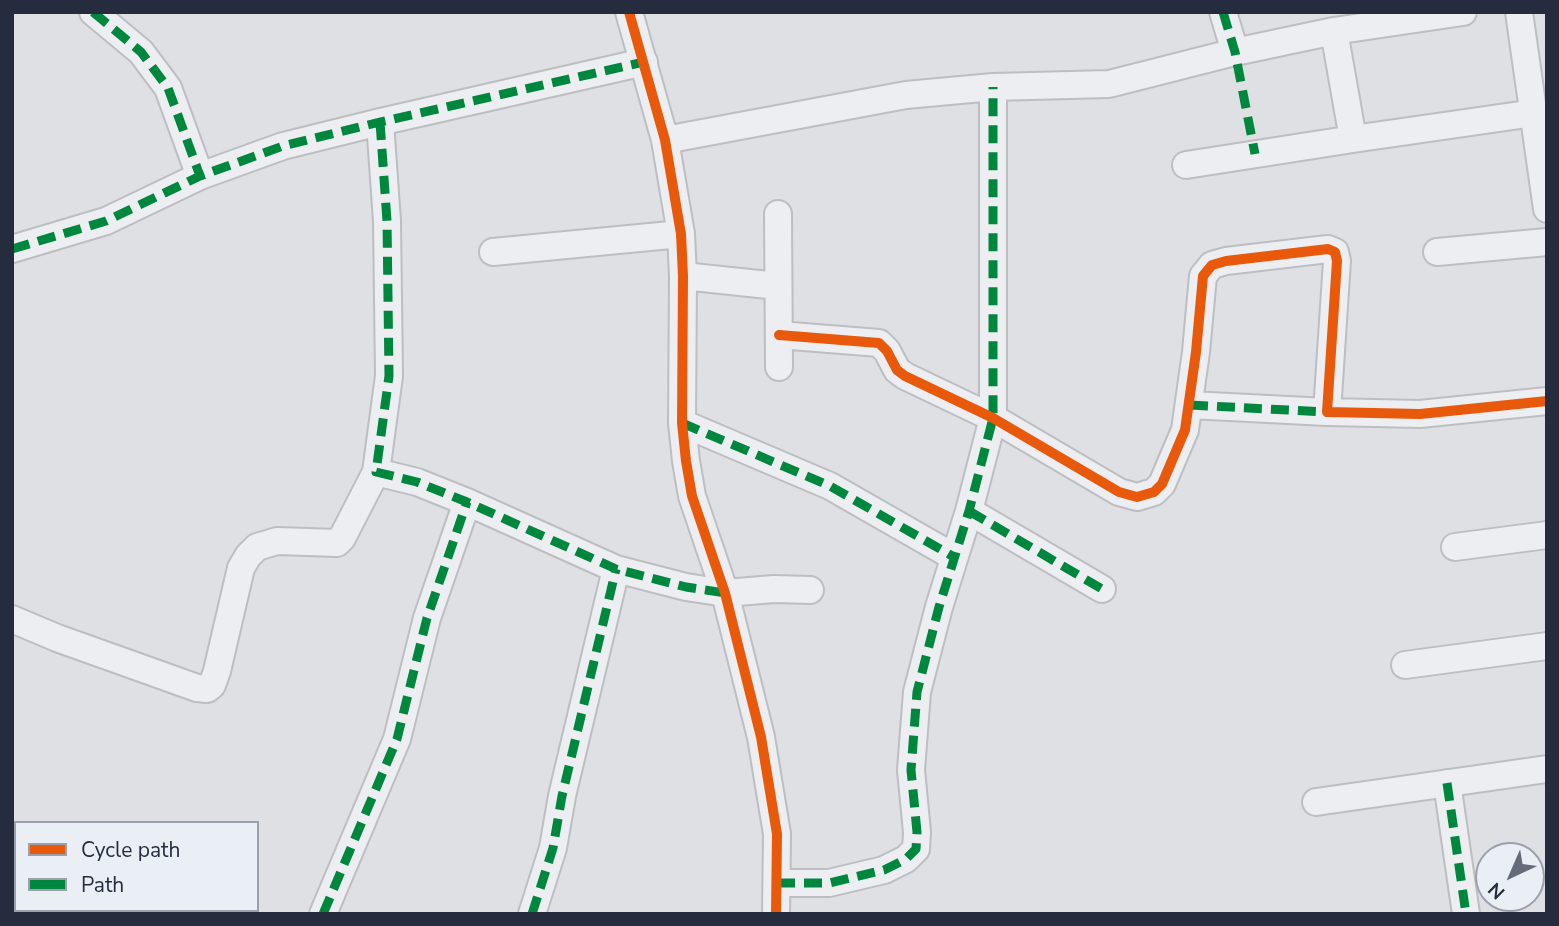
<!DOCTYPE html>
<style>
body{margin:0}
#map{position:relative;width:1559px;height:926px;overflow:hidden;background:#dee0e4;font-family:"Nunito Sans",sans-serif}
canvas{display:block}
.frame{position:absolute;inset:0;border:14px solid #242c3e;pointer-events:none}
.legend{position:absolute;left:14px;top:821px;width:245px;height:91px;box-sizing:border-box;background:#eaeef5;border:2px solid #9ba0ac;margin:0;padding:9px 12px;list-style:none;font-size:21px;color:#242c3e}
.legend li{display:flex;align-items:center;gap:14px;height:35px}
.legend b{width:35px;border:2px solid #9ba0ac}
.north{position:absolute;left:1475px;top:842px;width:70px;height:70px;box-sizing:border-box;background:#eaeef5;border:2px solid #9ba0ac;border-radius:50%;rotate:224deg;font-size:19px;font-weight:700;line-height:28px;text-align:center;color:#242c3e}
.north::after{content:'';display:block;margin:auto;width:24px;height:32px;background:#656b78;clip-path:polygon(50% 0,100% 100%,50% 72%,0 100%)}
</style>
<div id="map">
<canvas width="1559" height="926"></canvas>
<div class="frame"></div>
<ul class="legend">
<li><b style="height:9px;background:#e8590c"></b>Cycle path</li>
<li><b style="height:9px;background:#00873e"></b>Path</li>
</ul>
<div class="north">N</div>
</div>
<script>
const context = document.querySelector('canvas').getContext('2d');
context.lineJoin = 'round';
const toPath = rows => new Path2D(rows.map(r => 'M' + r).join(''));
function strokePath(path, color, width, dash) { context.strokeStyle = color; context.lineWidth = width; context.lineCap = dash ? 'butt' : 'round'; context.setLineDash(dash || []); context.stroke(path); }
const minor = toPath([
 [93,12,141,52,168,88,200,176],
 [629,12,665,140,681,234,683,276,682,423,686,461,692,496,725,593,761,737,777,834,776,914],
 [1223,12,1235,52],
 [1519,12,1547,209],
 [1353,139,1534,113],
 [665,140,906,95,993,87,1109,84,1235,52,1334,31,1463,12],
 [1186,165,1353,139,1334,31],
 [778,214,779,367],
 [12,249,106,221,200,176,283,146,380,122,644,62],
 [493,252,681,234],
 [1437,252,1547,242],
 [683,276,778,286],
 [779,335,879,343,887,351,897,370,905,376,993,418,1119,492,1137,497,1154,492,1162,484,1185,430,1196,352,1203,276,1212,265,1226,261,1328,249,1335,252,1337,261,1327,412,1420,414,1547,401],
 [1190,405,1327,412],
 [682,423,830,486,954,557],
 [376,472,417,482,467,502,616,569,686,587,725,593,774,589,810,590],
 [969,511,1102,589],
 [1455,547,1547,535],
 [12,619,57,638,197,688,207,689,212,685,217,671,241,568,248,556,257,547,277,541,337,543,342,538,376,472,389,376,387,221,380,122],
 [1405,665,1547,646],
 [1447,783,1466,914],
 [1316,802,1547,769],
 [777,883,829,883,884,870,906,859,916,849,917,832,911,770,917,692,939,607,969,511,993,418,993,87],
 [323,914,397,739,427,618,467,502],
 [532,914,553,848,562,796,616,569]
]);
strokePath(minor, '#bcbec2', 30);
strokePath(minor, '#edeef1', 26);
strokePath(toPath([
 [93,12,141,52,168,88,200,176],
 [1223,12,1235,52,1255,154],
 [380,122,387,221,389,376,376,472,417,482,467,502,616,569,686,587,725,593],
 [12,249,106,221,200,176,283,146,380,122,644,62],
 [1190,405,1327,412],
 [682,423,830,486,954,557],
 [969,511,1102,589],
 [1447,783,1466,914],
 [777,883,829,883,884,870,906,859,916,849,917,832,911,770,917,692,939,607,969,511,993,418,993,87],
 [323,914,397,739,427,618,467,502],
 [532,914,553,848,562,796,616,569]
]), '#00873e', 9, [18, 9]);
strokePath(toPath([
 [629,12,665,140,681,234,683,276,682,423,686,461,692,496,725,593,761,737,777,834,776,914],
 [779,335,879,343,887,351,897,370,905,376,993,418,1119,492,1137,497,1154,492,1162,484,1185,430,1196,352,1203,276,1212,265,1226,261,1328,249,1335,252,1337,261,1327,412,1420,414,1547,401]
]), '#e8590c', 10);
</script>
